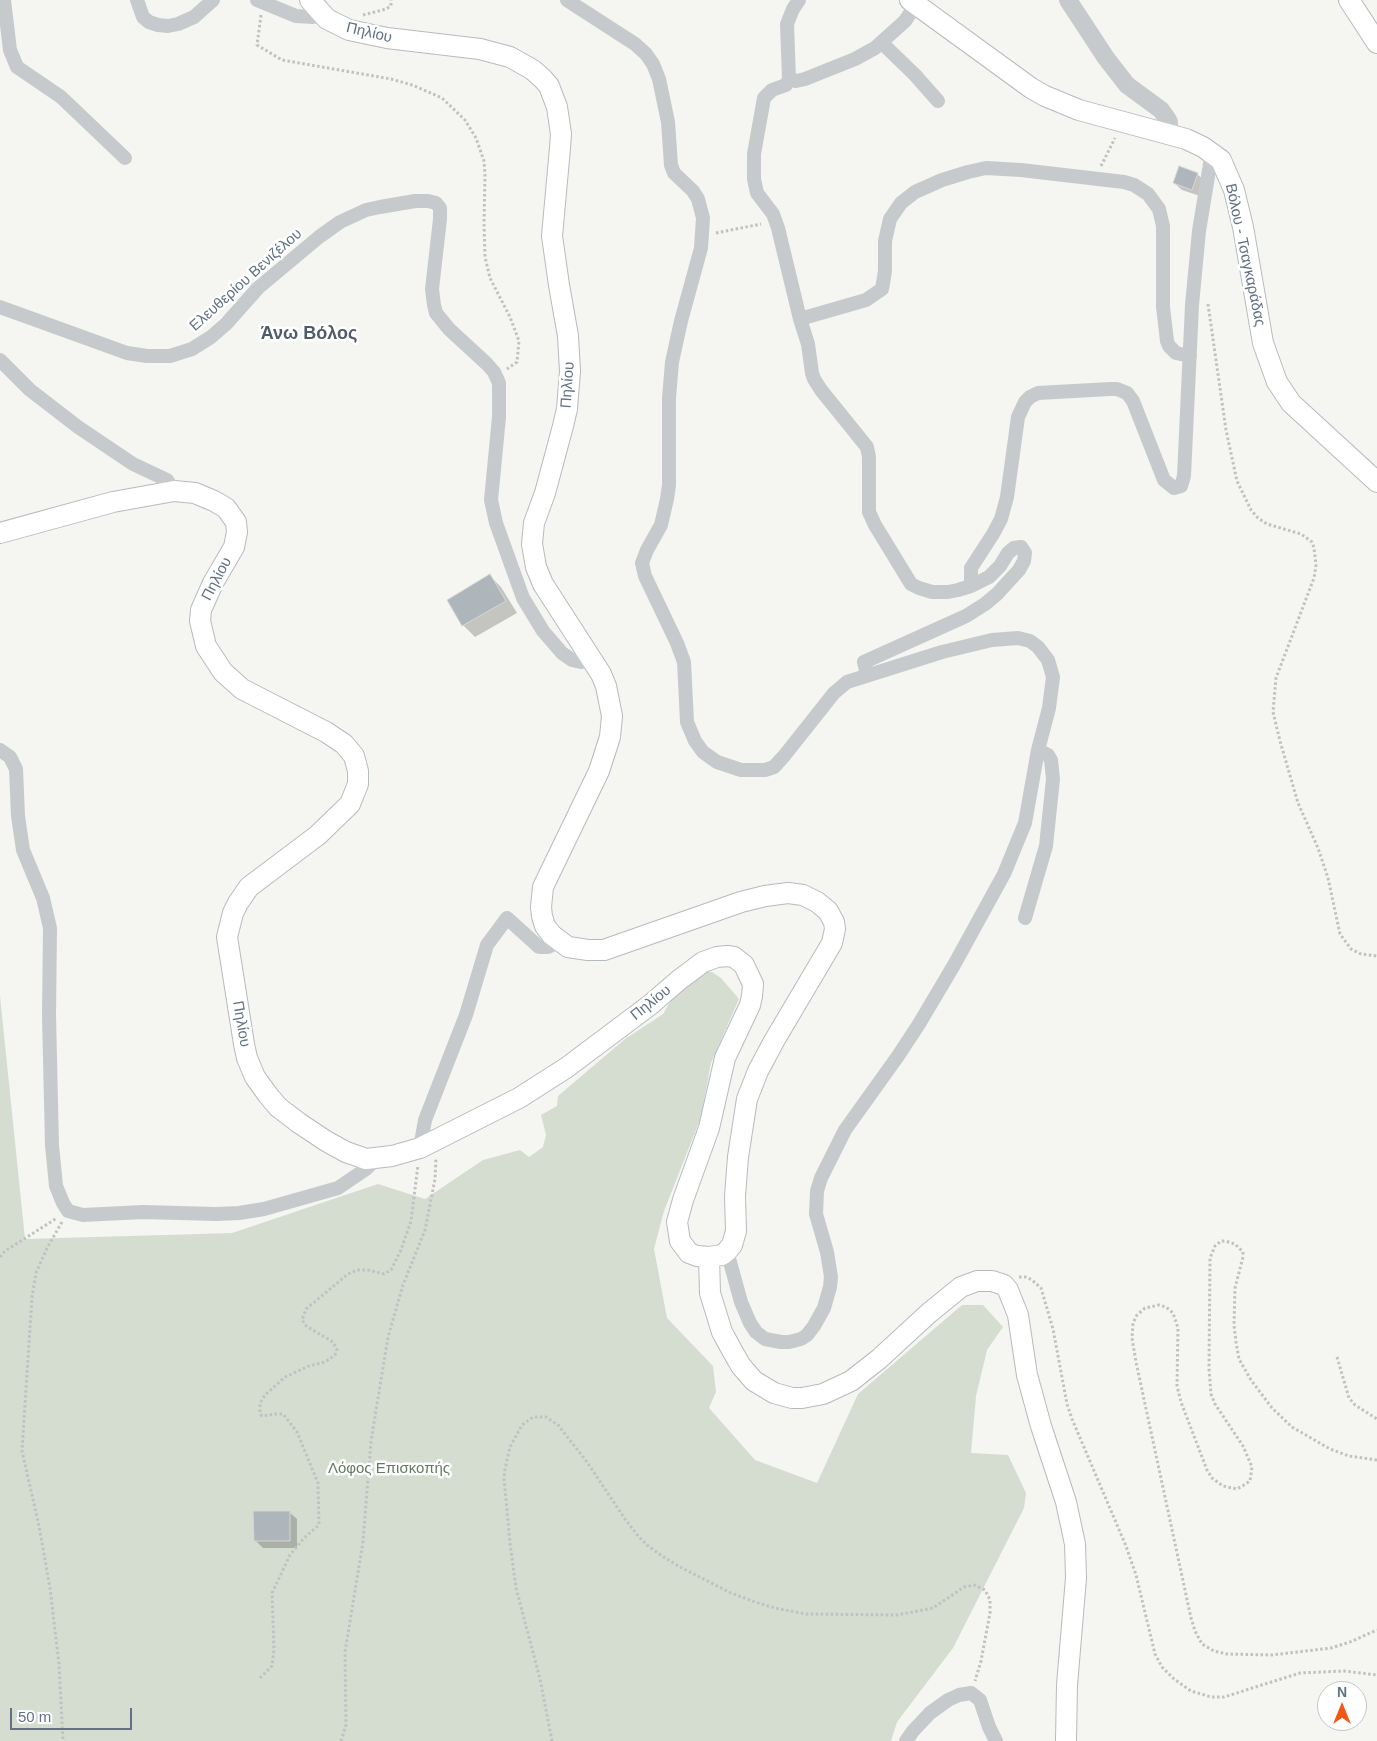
<!DOCTYPE html>
<meta charset="utf-8">
<style>
body{margin:0}
#map{position:relative;width:1377px;height:1741px;overflow:hidden;background:#f5f5f1;font-family:Arial,sans-serif}
canvas{display:block}
.north{position:absolute;left:1317px;top:1681px;width:50px;height:50px;box-sizing:border-box;background:#fff;border:1px solid #c0c7ce;border-radius:50%;rotate:0deg;font-size:14px;font-weight:700;line-height:20px;text-align:center;color:#617284}
.north::after{content:'';display:block;margin:auto;width:18px;height:22px;background:#f15814;clip-path:polygon(50% 0,100% 100%,50% 72%,0 100%)}
.scale{position:absolute;left:10px;top:1708px;width:122px;height:22px;box-sizing:border-box;border:2px solid #617284;border-top:0;padding-left:6px;font-size:15px;line-height:18px;white-space:nowrap;color:#617284;-webkit-text-stroke:4px #fff;paint-order:stroke}
</style>
<div id="map">
<canvas width="1377" height="1741"></canvas>
<div class="north">N</div>
<div class="scale">50 m</div>
</div>
<script>
const context = document.querySelector('canvas').getContext('2d');
context.lineJoin = 'round';
function paint(path, color) { context.fillStyle = color; context.fill(path, 'evenodd'); }
const toPath = rows => new Path2D(rows.map(r => 'M' + r).join(''));
function strokePath(path, color, width, dash) { context.strokeStyle = color; context.lineWidth = width; context.lineCap = dash ? 'butt' : 'round'; context.setLineDash(dash || []); context.stroke(path); }
function write(font, color, halo, rows, align = 'center') {
  context.font = font + ' Arial,sans-serif'; context.lineWidth = 5; context.setLineDash([]); context.textBaseline = 'middle'; context.strokeStyle = halo; context.fillStyle = color; for (const [text, x, y, turn = 0] of rows) {
    context.save(); context.translate(x, y); context.rotate((+turn || 0) * Math.PI / 180); context.textAlign = isNaN(turn) ? turn : align; if (halo) context.strokeText(text, 0, 0); context.fillText(text, 0, 0); context.restore();
  }
}
paint(toPath([
 [702,971,712,972,721,978,739,999,711,1063,701,1117,664,1211,654,1249,667,1318,713,1366,716,1392,709,1408,755,1460,817,1483,858,1394,962,1305,983,1305,1003,1327,987,1350,976,1396,971,1453,1008,1455,1026,1493,1024,1508,953,1648,897,1722,891,1741,0,1741,0,996,25,1239,232,1233,378,1184,425,1199,483,1160,520,1150,529,1157,543,1147,546,1135,541,1115,557,1106,558,1096,625,1039,663,1014,675,993]
]), '#d5ddd1');
paint(toPath([
 [1197,174,1205,181,1200,196,1182,190,1174,183],
 [490,576,501,587,517,613,475,637,463,625,448,600],
 [289,1512,297,1519,297,1548,263,1548,255,1540]
]), '#0003');
const building = toPath([
 [1179,166,1198,173,1192,190,1173,183,1179,166],
 [490,574,506,601,462,626,447,600,490,574],
 [253,1511,290,1511,290,1541,254,1541,253,1511]
]);
paint(building, '#aeb5bb');
strokePath(building, '#d6d6d4', 1);
const secondary = toPath([
 [910,0,1031,88,1045,96,1079,110,1186,139,1203,147,1221,160,1234,190,1243,227,1263,343,1277,382,1291,403,1377,482],
 [1349,0,1377,43],
 [0,533,113,502,174,491,195,493,214,501,226,508,236,522,237,532,234,547,213,583,201,610,200,621,206,646,223,672,242,689,326,732,344,744,354,756,358,771,358,784,350,804,318,835,249,887,238,903,233,913,227,937,244,1044,247,1058,255,1077,268,1095,278,1107,299,1123,326,1141,346,1152,366,1159,392,1156,420,1148,519,1098,566,1068,650,1005,679,980,703,962,717,957,727,956,734,957,744,965,753,984,752,996,750,1005,725,1058,709,1128,683,1200,677,1222,680,1241,689,1253,697,1256,709,1257,722,1255,727,1251,732,1245,736,1231,735,1196,738,1157,747,1099,758,1071,774,1041,832,943,835,929,834,922,828,911,817,902,803,895,788,893,765,896,741,902,604,950,588,950,568,947,552,935,545,926,542,916,541,907,543,887,599,771,610,737,612,716,606,686,601,674,543,584,536,567,532,544,534,523,545,493,563,426,567,409,570,371,568,336,559,285,552,236,560,148,561,134,557,107,549,86,543,79,533,70,510,57,480,49,387,38,349,30,327,19,310,0],
 [709,1257,710,1293,722,1332,734,1354,741,1366,754,1381,774,1393,792,1398,802,1398,823,1394,851,1381,879,1359,929,1313,961,1287,977,1281,992,1281,1004,1285,1008,1290,1018,1315,1027,1375,1041,1426,1066,1502,1075,1544,1076,1578,1067,1685,1066,1741]
]);
strokePath(secondary, '#b6bbc0', 22);
strokePath(toPath([
 [261,15,257,45,282,60,391,79,412,85,442,98,465,120,476,138,484,161,485,175,484,224,485,257,490,278,510,317,519,341,517,362,507,369],
 [363,15,386,9,391,6,391,0],
 [1101,166,1115,138],
 [716,233,761,224],
 [1208,304,1226,430,1237,481,1251,510,1258,518,1267,524,1301,534,1312,542,1314,548,1316,565,1314,578,1276,678,1273,712,1280,741,1298,803,1318,848,1328,878,1340,934,1351,949,1361,954,1377,956],
 [62,1222,47,1248,36,1273,32,1297,22,1451,39,1526,50,1588,59,1664,63,1741],
 [0,1257,5,1251,57,1218],
 [1019,1277,1026,1277,1032,1280,1041,1288,1053,1329,1067,1404,1072,1419,1126,1546,1136,1575,1155,1654,1162,1667,1174,1679,1191,1691,1211,1697,1224,1697,1300,1673,1344,1671,1377,1675],
 [1337,1357,1349,1398,1355,1405,1377,1419],
 [1377,1460,1349,1456,1330,1449,1292,1427,1272,1408,1251,1380,1239,1359,1236,1342,1234,1325,1235,1288,1243,1257,1243,1252,1235,1244,1225,1241,1221,1241,1215,1246,1210,1258,1209,1369,1211,1394,1215,1404,1243,1446,1252,1467,1250,1481,1244,1485,1237,1489,1223,1486,1212,1478,1207,1470,1181,1402,1177,1386,1178,1328,1173,1313,1166,1307,1159,1305,1145,1308,1137,1315,1133,1323,1132,1338,1136,1362,1191,1618,1195,1631,1202,1644,1214,1651,1227,1654,1272,1655,1331,1648,1350,1642,1377,1630],
 [260,1678,272,1666,274,1649,272,1593,290,1555,304,1538,319,1525,318,1483,297,1432,283,1414,276,1414,262,1416,260,1414,260,1403,265,1395,285,1377,309,1366,325,1362,335,1355,337,1350,333,1342,306,1326,302,1320,306,1309,348,1274,357,1270,368,1270,384,1274,391,1270,401,1250,411,1221,418,1165],
 [341,1741,346,1725,345,1652,363,1542,371,1441,388,1337,403,1285,425,1230,435,1179,436,1158],
 [552,1741,540,1679,516,1588,510,1543,504,1478,505,1469,510,1447,522,1425,533,1417,546,1417,558,1425,587,1462,625,1519,639,1537,647,1545,662,1556,680,1567,731,1593,755,1602,775,1608,806,1614,897,1615,933,1608,964,1587,974,1585,985,1590,990,1600,990,1613,981,1661,975,1681]
]), '#c0c1c3', 3, [2.5, 2.5]);
strokePath(toPath([
 [4,0,10,50,17,67,61,97,125,158],
 [137,0,143,17,149,22,158,25,168,26,178,24,194,17,213,0],
 [257,0,296,16,313,17,322,15],
 [567,0,635,44,646,54,653,64,659,79,668,122,671,165,674,173,693,191,698,199,703,218,701,248,681,321,672,362,669,398,669,485,667,499,661,525,647,550,642,563,645,576,677,643,684,662,687,722,695,741,703,752,717,762,741,770,765,770,774,767,784,756,834,693,847,682,942,652,992,640,1018,638,1030,641,1038,647,1048,660,1053,677,1049,708,1038,750,1025,823,1004,874,954,965,919,1024,898,1056,845,1130,821,1178,817,1191,816,1214,827,1252,831,1277,830,1287,824,1308,814,1326,807,1335,801,1339,789,1342,781,1342,765,1339,756,1332,750,1323,741,1302,727,1251],
 [799,0,793,9,787,24,789,79,786,85,772,90,764,98,754,154,754,179,757,193,773,214,778,228,800,319,808,344,812,373,814,379,821,390,867,447,869,457,869,512,875,525,911,584,919,588,932,592,948,592,958,590,971,586,989,577,1000,566,1008,553,1014,548,1021,547,1025,553,1024,561,1019,570,997,594,985,604,966,616,864,662,867,675],
 [882,43,915,75,938,101],
 [789,79,796,81,805,79,855,59,875,48,905,21,911,12,916,0],
 [0,307,127,353,147,356,170,356,192,349,211,337,226,324,258,288,319,237,340,222,366,210,380,207,415,201,428,201,436,203,440,208,440,219,432,289,434,305,436,313,449,329,487,364,494,372,499,383,499,417,491,500,496,523,523,598,543,631,562,653,572,660,581,662,591,659],
 [800,319,866,300,882,289,885,271,885,241,890,219,901,203,915,192,942,180,968,172,986,168,1021,170,1124,182,1134,185,1148,194,1159,209,1163,226,1163,307,1167,341,1169,346,1176,353,1190,356],
 [0,360,30,390,78,427,133,464,167,480,174,491],
 [971,586,971,568,993,534,1001,519,1007,497,1018,417,1025,402,1030,397,1038,393,1110,389,1117,389,1127,393,1133,401,1164,480,1174,488,1181,486,1184,476,1192,305,1199,231,1212,152],
 [0,750,10,757,16,769,18,816,23,850,43,898,50,928,49,1015,52,1145,56,1186,63,1203,68,1211,83,1215,143,1212,216,1214,239,1213,264,1209,338,1188,366,1169,376,1159],
 [1025,918,1046,846,1053,779,1051,760,1048,755,1038,750],
 [420,1148,425,1120,466,1015,487,945,507,918,539,947,548,947,560,941],
 [906,1741,913,1731,930,1713,948,1700,959,1695,971,1693,980,1700,989,1727,996,1741]
]), '#c7cacd', 14);
strokePath(toPath([
 [1068,0,1106,58,1127,85,1161,110,1166,117,1169,122,1168,133]
]), '#c7cacd', 18);
strokePath(secondary, '#fff', 20);
write('15px', '#617284', '#fff', [
 ["Πηλίου",369,33,13],
 ["Βόλου - Τσαγκαράδας",1245,255,78],
 ["Ελευθερίου Βενιζέλου",246,280,-42],
 ["Πηλίου",568,385,-86],
 ["Πηλίου",217,579,-62],
 ["Πηλίου",651,1003,-39],
 ["Πηλίου",241,1024,80]
]);
write('15px', '#647b61', '#fff', [
 ["Λόφος Επισκοπής",389,1469]
]);
write('bold 18px', '#505c69', '#fff', [
 ["Άνω Βόλος",309,334]
]);
</script>
